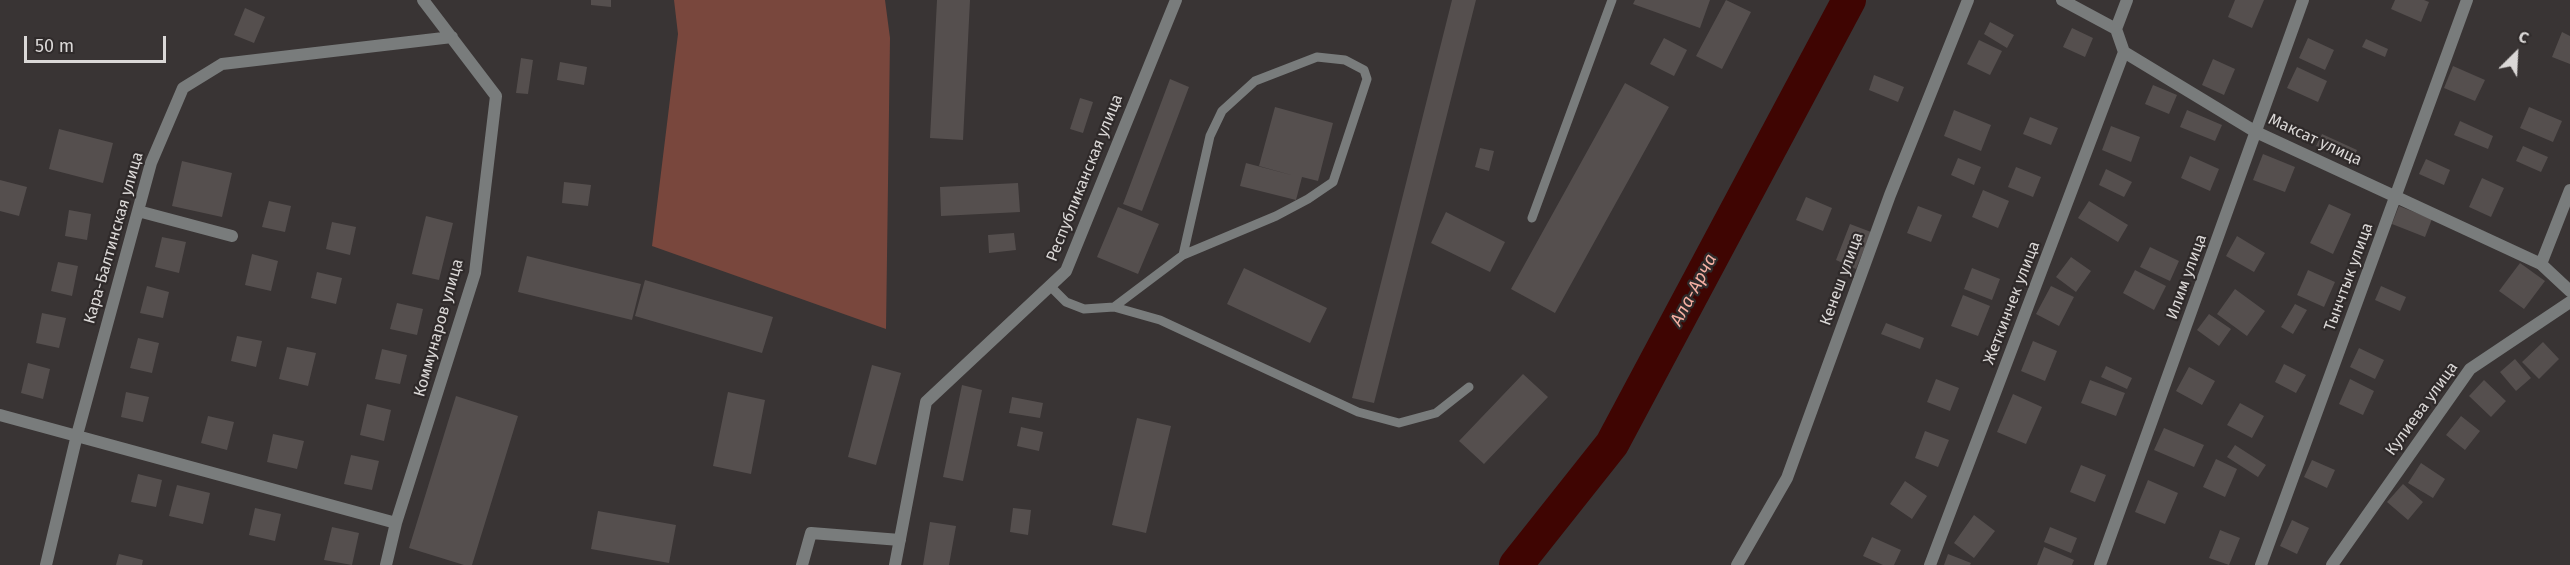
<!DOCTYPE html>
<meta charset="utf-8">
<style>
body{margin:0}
#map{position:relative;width:2570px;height:565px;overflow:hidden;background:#393434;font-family:"Fira Sans",sans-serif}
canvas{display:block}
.north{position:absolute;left:2486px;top:24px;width:60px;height:60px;-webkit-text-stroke:4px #2f2a2a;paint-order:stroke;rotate:24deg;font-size:16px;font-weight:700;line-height:24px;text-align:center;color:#dbd8d7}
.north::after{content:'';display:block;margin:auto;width:21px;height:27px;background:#dbd8d7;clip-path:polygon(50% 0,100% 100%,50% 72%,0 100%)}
.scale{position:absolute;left:24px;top:36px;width:142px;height:27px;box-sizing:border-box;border:3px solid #dbd8d7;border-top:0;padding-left:8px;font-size:18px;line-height:21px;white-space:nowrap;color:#dbd8d7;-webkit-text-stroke:4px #2f2a2a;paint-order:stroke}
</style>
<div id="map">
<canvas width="2570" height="565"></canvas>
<div class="north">С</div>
<div class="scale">50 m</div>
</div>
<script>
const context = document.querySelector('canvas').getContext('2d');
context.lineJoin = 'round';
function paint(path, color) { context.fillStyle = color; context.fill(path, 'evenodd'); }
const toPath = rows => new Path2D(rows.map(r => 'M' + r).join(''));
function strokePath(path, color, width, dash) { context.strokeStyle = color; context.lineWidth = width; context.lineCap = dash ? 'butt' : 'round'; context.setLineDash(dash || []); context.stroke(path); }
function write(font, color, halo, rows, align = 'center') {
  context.font = font + ' "Fira Sans",sans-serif'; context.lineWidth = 4.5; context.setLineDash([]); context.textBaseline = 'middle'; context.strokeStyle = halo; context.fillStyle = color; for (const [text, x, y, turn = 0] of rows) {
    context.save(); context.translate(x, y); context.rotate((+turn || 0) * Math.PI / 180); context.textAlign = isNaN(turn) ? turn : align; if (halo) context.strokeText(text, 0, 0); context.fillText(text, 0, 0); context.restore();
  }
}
paint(toPath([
 [674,0,885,0,890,38,886,329,652,246,678,34]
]), '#79473d');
strokePath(toPath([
 [1516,565,1612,444,1849,0]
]), '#3f0502', 34);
paint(toPath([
 [591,0,611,0,611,7,591,5],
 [937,0,970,0,963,140,930,138],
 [1452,0,1476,0,1374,403,1352,398],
 [1635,0,1710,0,1700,28,1633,4],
 [1726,0,1751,12,1722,69,1696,56],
 [2235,0,2264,0,2252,28,2228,17],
 [2395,0,2424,0,2429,2,2421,22,2391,9],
 [245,8,265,17,254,43,234,35],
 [1990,22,2014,35,2007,48,1984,34],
 [2072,28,2093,38,2085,57,2063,47],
 [2562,32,2570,36,2570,64,2552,57],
 [1664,38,1687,50,1674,76,1650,64],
 [2308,38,2334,50,2325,70,2299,58],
 [2366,39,2388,49,2385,57,2362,47],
 [1979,40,2002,51,1990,75,1967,64],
 [521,58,533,60,528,94,516,93],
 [2213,59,2235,69,2224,95,2202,85],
 [560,62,587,67,584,85,557,80],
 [2453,66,2485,80,2475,101,2444,88],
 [2297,67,2327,81,2318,102,2287,88],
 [1874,75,1904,87,1898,102,1869,90],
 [1170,79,1189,87,1142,211,1123,204],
 [1625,83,1669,107,1555,313,1511,289],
 [2153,85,2177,95,2169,114,2145,104],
 [1080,98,1093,102,1083,133,1070,129],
 [1275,107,1333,123,1318,181,1302,177,1296,200,1240,186,1246,163,1295,176,1259,166],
 [2529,107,2562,121,2553,142,2520,128],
 [1954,110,1991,125,1981,151,1944,136],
 [2187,110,2222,125,2215,141,2180,127],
 [2030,117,2058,128,2051,145,2023,134],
 [2460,121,2493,136,2488,149,2454,135],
 [2111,126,2140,137,2131,162,2102,150],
 [59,129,113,143,103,183,49,169],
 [2322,134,2357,150,2352,162,2316,146],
 [2523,146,2548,157,2541,172,2516,161],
 [1480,148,1494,151,1489,171,1475,167],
 [2263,154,2295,167,2285,192,2253,180],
 [2190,156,2219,169,2210,191,2181,178],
 [1958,158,1981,167,1974,185,1951,175],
 [2426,159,2450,170,2444,185,2419,174],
 [182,161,232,173,222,217,172,206],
 [2016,167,2041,177,2033,197,2008,187],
 [2106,169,2132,182,2124,197,2099,185],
 [2482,178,2504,188,2491,217,2469,207],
 [0,180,27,187,19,216,0,211],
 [564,182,591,185,588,206,562,203],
 [1018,183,1020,212,941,216,940,187],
 [1983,190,2009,201,1998,228,1972,217],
 [1806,197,1832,208,1823,231,1796,220],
 [269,201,291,206,285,232,262,227],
 [2089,201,2128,225,2118,242,2078,218],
 [2329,204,2351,214,2333,254,2310,243],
 [1918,206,1942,215,1931,242,1907,233],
 [2399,206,2432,219,2425,237,2392,224],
 [1118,207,1159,224,1138,274,1097,257],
 [69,210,91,214,87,240,65,236],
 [1446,212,1505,242,1490,272,1431,243],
 [426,216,453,223,439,280,412,274],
 [332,222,356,227,350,255,326,249],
 [1850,224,1871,232,1856,269,1836,260],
 [1014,233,1016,250,989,253,988,235],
 [2237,236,2265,253,2254,272,2226,256],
 [162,237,186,242,179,273,155,267],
 [2150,247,2179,261,2170,281,2140,267],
 [252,254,278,261,271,291,245,285],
 [527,256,641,284,632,320,518,292],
 [2071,257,2091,271,2076,292,2056,277],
 [58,262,78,266,72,296,51,291],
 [2520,263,2545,281,2524,309,2499,291],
 [1244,268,1327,308,1310,343,1227,304],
 [1972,268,2000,279,1992,300,1964,289],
 [2135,270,2166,286,2154,310,2123,293],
 [2308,270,2335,282,2324,307,2297,295],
 [317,272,342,278,336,304,311,298],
 [645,280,773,317,762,353,635,316],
 [147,286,169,292,163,318,140,313],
 [2051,286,2074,297,2059,326,2036,314],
 [2381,286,2406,297,2400,311,2375,300],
 [2235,289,2265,311,2247,336,2217,314],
 [1963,295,1990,306,1978,336,1951,326],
 [397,303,423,309,417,335,390,329],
 [2295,304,2307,310,2293,334,2281,327],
 [42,313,66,318,59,348,36,343],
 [2209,314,2231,329,2219,346,2197,330],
 [1886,323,1924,338,1920,349,1881,334],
 [237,336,262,341,256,367,231,361],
 [138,338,159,343,152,373,130,368],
 [2033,341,2057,351,2045,381,2021,371],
 [2543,342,2559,359,2539,379,2522,362],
 [287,347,316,353,308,386,279,379],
 [2359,348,2384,360,2375,379,2350,367],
 [382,349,407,355,400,384,375,379],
 [2515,359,2531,378,2516,391,2500,372],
 [28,363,50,369,43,399,21,393],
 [2284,364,2306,375,2296,393,2275,382],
 [872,365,901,373,876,465,848,457],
 [2106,366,2132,378,2127,389,2101,377],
 [2189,367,2215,381,2202,405,2176,391],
 [1523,374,1548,397,1484,464,1459,441],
 [1936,379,1959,388,1950,411,1927,402],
 [2350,379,2374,391,2363,415,2339,404],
 [2090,380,2125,393,2116,416,2081,403],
 [2484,380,2506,401,2491,417,2469,396],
 [962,385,982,390,963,481,943,477],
 [126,392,149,397,143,422,121,417],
 [728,392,765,400,751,474,713,466],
 [2013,394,2042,407,2026,444,1997,432],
 [456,396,518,416,472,565,464,565,409,548],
 [1012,397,1043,403,1040,418,1009,413],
 [2240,403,2264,416,2252,438,2227,425],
 [367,404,391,410,384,441,360,435],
 [208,416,234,422,227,450,201,443],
 [2461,416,2480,431,2465,450,2446,435],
 [1137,418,1171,426,1146,533,1112,525],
 [1021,427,1043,432,1039,451,1017,446],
 [2164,428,2204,445,2194,467,2154,450],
 [1925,431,1949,440,1938,467,1915,458],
 [273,434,304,441,297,469,267,462],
 [2235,445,2266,465,2258,477,2227,457],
 [351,455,379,461,372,490,344,484],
 [2216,459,2237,469,2225,497,2203,487],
 [2312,460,2335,470,2327,488,2304,477],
 [2421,463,2445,479,2433,498,2408,483],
 [2081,465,2106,475,2095,502,2070,492],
 [138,474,162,480,156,507,131,502],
 [2148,480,2178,493,2165,524,2135,512],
 [1905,481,1927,496,1912,519,1890,504],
 [2403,484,2423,502,2408,520,2387,502],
 [177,485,210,493,203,524,169,516],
 [255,508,281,514,275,541,249,535],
 [1013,508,1031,510,1028,535,1010,532],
 [598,511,676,525,669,563,591,549],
 [1974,515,1995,531,1974,558,1954,543],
 [2292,520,2309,528,2297,554,2280,546],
 [930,522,956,526,949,565,923,565],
 [332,527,359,533,352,565,324,560],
 [2050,527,2077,538,2071,553,2044,542],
 [2220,530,2240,538,2229,565,2209,558],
 [1872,537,1901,550,1894,565,1883,565,1863,556],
 [2044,547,2074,560,2072,565,2037,565],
 [119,554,143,560,142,565,116,565],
 [1948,554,1971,563,1970,565,1944,565]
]), '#554f4e');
strokePath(toPath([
 [1532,218,1612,0],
 [1050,286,1066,302,1084,309,1114,307,1183,255,1276,216,1308,199,1333,182,1367,79,1364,70,1345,60,1317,57,1255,81,1222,111,1210,136,1183,255],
 [1114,307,1160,320,1358,412,1399,423,1436,413,1469,387]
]), '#797c7c', 9);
strokePath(toPath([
 [2062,0,2116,29,2124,52,2256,132,2541,264,2570,291],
 [2116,29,2127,0],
 [138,211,232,236],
 [2541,264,2570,190],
 [0,415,396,523],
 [46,565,77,435,151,163,183,88,222,64,452,37],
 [386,565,396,523,475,273,496,96,423,0],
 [802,565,811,533,900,540],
 [895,565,926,402,1066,271,1176,0],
 [1737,565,1787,478,1890,195,1968,0],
 [1930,565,2124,52],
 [2100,565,2303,0],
 [2261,565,2467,0],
 [2332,565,2470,369,2570,302]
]), '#797c7c', 12);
write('16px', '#dbd8d7', '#2f2a2a', [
 ["Максат улица",2315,140,25],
 ["Республиканская улица",1085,178,-68],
 ["Кара-Балтинская улица",114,238,-74],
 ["Илим улица",2187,277,-70],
 ["Тынчтык улица",2349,277,-70],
 ["Кенеш улица",1842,279,-70],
 ["Жеткинчек улица",2012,303,-69],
 ["Коммунаров улица",439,328,-74],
 ["Кулиева улица",2422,409,-54]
]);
write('italic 18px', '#f4afa2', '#2f2a2a', [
 ["Ала-Арча",1694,290,-62]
]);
</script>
